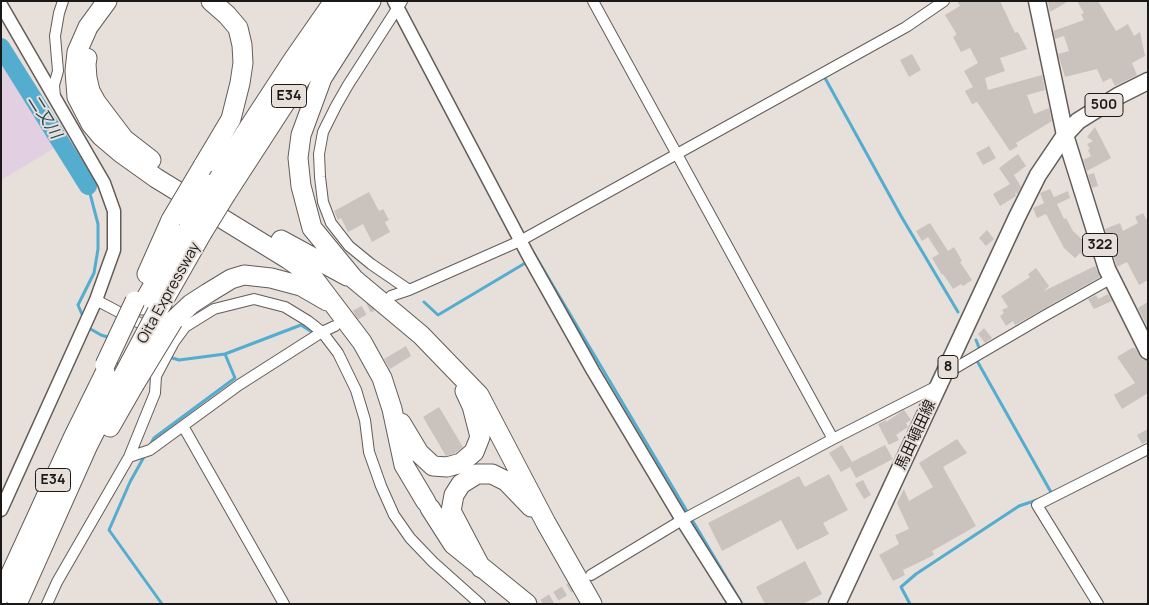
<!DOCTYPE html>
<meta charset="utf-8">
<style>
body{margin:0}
#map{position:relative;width:1149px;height:605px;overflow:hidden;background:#e7dfda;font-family:Manrope,sans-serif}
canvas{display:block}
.frame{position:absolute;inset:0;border:2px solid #1b1917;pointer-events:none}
</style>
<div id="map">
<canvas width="1149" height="605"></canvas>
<div class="frame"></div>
</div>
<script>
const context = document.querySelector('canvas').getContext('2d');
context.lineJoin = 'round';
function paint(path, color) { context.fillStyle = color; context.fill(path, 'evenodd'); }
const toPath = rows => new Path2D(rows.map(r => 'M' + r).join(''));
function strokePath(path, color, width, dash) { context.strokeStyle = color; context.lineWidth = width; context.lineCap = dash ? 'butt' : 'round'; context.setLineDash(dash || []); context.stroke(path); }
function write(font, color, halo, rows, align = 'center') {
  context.font = font + ' Manrope,"Noto Sans JP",sans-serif'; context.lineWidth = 4; context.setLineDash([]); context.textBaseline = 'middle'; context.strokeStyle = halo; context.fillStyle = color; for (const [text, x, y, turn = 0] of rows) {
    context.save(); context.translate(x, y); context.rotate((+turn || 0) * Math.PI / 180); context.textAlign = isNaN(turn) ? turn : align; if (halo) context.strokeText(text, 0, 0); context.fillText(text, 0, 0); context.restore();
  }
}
paint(toPath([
 [1,49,58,146,1,180]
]), '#e2d0e2');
strokePath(toPath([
 [825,78,901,216,958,312],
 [533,252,742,604],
 [424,302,438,315,527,262],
 [84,319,78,305,94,273,98,249,98,224,88,186],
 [87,327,101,335,111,338],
 [976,340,980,350],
 [169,357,179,360,225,354,301,325,315,334],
 [976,359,1052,494,1050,495],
 [150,445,154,438,235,378,225,354],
 [145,455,130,482,109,530,162,604],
 [910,604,901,587,916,574,1019,506,1040,499]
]), '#54accf', 3);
strokePath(toPath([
 [1,47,88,186]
]), '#54accf', 18);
paint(toPath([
 [957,1,1000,1,1015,33,1018,32,1027,49,1000,58,1005,71,985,78,988,90,1042,75,1045,90,1027,95,1034,114,1049,108,1052,121,1016,143,1018,146,1010,151,977,102,972,104,965,91,973,87,964,71,978,63,970,48,961,52,953,37,956,35,956,33,945,15,960,6],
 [1049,1,1069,1,1050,12,1048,2],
 [1077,1,1098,1,1116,31,1128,24,1134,36,1140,32,1145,56,1132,63,1137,75,1115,86,1111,78,1103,82,1097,69,1065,77,1058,54,1069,51,1064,36,1055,39,1053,31,1084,20,1081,14,1084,13],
 [912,54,921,70,909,77,900,60],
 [1095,127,1111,158,1087,171,1083,160,1091,156,1088,150,1090,149,1087,144,1093,141,1087,137],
 [989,146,996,158,983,165,976,153],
 [1018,154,1026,166,1014,175,1021,187,1017,194,1015,193,1016,196,1000,206,993,194,1010,184,999,168],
 [1094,173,1098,186,1092,188,1088,175],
 [1050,189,1054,197,1068,191,1070,198,1057,204,1064,219,1066,218,1073,231,1090,247,1091,250,1084,257,1080,253,1075,258,1064,248,1046,214,1037,218,1033,208,1044,203,1040,193],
 [369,192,379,211,383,209,389,220,385,222,390,232,372,242,363,224,348,232,341,218,338,220,334,211],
 [1143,213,1148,222,1148,280,1139,285,1127,262,1117,267,1105,229,1120,223,1123,231,1138,223,1135,217],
 [930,223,948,251,954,247,962,261,960,262,972,280,963,286,961,284,953,289,943,274,942,275,932,258,939,254,928,237,922,241,916,231],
 [987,230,994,239,986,246,979,238],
 [1095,266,1100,277,1015,325,1013,321,1006,326,1000,316,1004,313,1002,310,1008,307,1001,296,1030,277,1028,274,1036,268,1049,286,1044,291],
 [1108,294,1112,301,1094,309,1088,299,1096,295,1098,299],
 [1148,302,1148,328,1138,308],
 [984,328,992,338,985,343,978,334],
 [406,346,411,356,390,369,384,359],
 [1132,348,1135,348,1142,359,1148,361,1148,393,1122,409,1114,395,1135,383,1117,357],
 [439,407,463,447,455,453,446,456,423,417],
 [904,410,911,420,906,423,908,427,896,435,899,440,889,445,878,424,886,420,886,422],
 [1148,429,1148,441,1142,444,1137,435],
 [957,439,967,453,943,467,976,526,932,551,934,555,903,570,905,575,893,581,879,555,899,544,895,535,909,529,897,503,904,489,909,501,933,487,919,463],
 [842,445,852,462,885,445,893,459,856,478,850,467,841,472,829,453],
 [829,474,848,510,823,523,829,534,797,550,781,520,722,551,708,523,799,476,805,487],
 [863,480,871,495,864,499,855,484],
 [805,561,822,594,803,604,765,604,756,587]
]), '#cac2bd');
strokePath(toPath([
 [342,322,382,301],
 [543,604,583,580]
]), '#c8c1bd', 10, [10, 5]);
const minor = toPath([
 [402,1,348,85,336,106,323,132,319,154,320,177,323,202,331,223,349,246,371,264,409,290],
 [593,1,833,439],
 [55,98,54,85,58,71,55,36,59,13,63,1],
 [391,296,409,290,520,241,906,27,944,1],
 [96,300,151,329],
 [945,374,1046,315,1112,278],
 [183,426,284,604],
 [129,457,150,450,239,385,322,332,335,326],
 [591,575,682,520,833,439,939,385],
 [47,604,57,582,129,457,155,393,156,376,174,342,185,327,214,309,254,299,285,307,308,321,322,332,338,353,356,390,365,420,369,452,381,486,394,515,410,538,433,562,480,604],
 [1098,604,1037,505,1148,449]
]);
const tertiary = toPath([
 [394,1,529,257,593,371,682,520,735,604],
 [1,5,104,183,114,211,114,250,96,300,1,510]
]);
const primary = toPath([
 [837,604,1017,217,1038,175,1065,135]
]);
const trunk = toPath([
 [1037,1,1065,135,1107,269,1148,351],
 [1065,135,1078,121,1118,96,1148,81]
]);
const motorway = toPath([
 [107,1,88,27,77,52,75,71,77,97,91,124,101,136,121,153,156,178,288,259,312,276,362,342,382,378,392,409,404,465,426,502],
 [371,1,322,78,301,135,298,158,301,186,312,228,354,279,421,335,479,395,546,523,592,604],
 [87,58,86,64,87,78,90,91,96,102,124,139,151,160],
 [203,166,231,119,240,83,243,63,242,45,238,28,227,15,211,1],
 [212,184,293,60,334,1],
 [226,194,307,69,355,1],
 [281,240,347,276],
 [147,274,171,220],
 [142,305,189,223],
 [157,312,202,233],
 [173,321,191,304,208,293,231,279,244,275,271,278,301,286,327,301],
 [401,423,419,453,433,466,447,467,461,463,474,452,480,437,472,406,465,391],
 [110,427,134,385],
 [430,508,453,544,527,604],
 [481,568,451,511,454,495,461,484,477,474,492,474,506,481,531,507],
 [1,595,73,438,108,367],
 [17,604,88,445,123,376]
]);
strokePath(minor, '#635c58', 12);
strokePath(tertiary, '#635c58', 15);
strokePath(primary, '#635c58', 19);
strokePath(trunk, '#635c58', 19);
strokePath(motorway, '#635c58', 21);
strokePath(minor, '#fff', 10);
strokePath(tertiary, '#fff', 12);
strokePath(primary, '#fff', 16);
strokePath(trunk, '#fff', 16);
strokePath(motorway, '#fff', 19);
const motorwayBridge = toPath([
 [171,220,203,166],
 [189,223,212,184],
 [202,233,226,194],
 [105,365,135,301],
 [123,376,157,312],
 [134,385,173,321]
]);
strokePath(motorwayBridge, '#635c58', 21, []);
strokePath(motorwayBridge, '#fff', 19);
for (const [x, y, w] of [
 [289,96,35],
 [1104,105,38],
 [1100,245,35],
 [948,367,20],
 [53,480,35]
]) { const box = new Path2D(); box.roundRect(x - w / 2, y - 11.5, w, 23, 4); context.fillStyle = '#e7dfda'; context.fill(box); strokePath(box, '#1b1917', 1); }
write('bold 14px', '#1b1917', null, [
 ["E34",289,96],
 ["500",1104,105],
 ["322",1100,245],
 ["8",948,367],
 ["E34",53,480]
]);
write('15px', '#1b1917', '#e7dfda', [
 ["Oita Expressway",169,293,-61],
 ["馬田頓田線",916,435,-65]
]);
write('italic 16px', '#204757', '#e7dfda', [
 ["二又川",44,117,58]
]);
</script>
